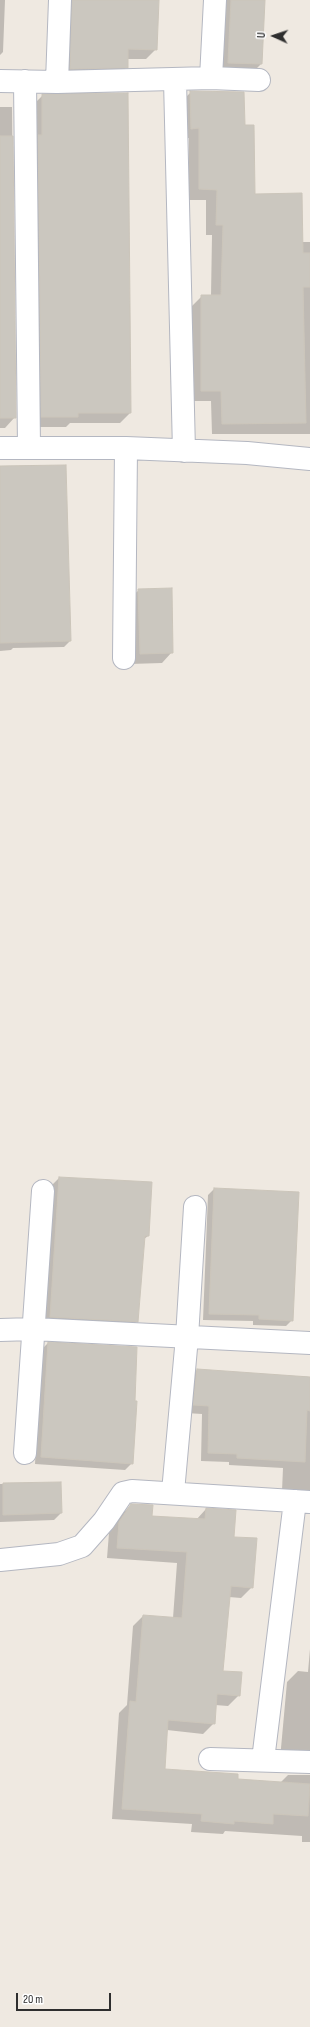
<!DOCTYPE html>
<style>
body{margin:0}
#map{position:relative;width:310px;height:2027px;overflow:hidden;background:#efe9e1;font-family:"Sofia Sans Condensed",sans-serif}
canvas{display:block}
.north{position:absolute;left:254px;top:16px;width:40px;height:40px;-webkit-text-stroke:3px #fff;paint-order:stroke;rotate:273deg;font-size:11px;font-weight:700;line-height:16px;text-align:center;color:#2e2e2e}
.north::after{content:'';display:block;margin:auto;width:14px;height:18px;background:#2e2e2e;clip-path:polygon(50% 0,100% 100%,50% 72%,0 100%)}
.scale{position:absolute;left:16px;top:1993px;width:95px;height:18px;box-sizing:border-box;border:2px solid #2e2e2e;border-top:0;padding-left:5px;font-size:12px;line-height:14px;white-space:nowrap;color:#2e2e2e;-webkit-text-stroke:3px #fff;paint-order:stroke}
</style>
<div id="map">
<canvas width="310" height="2027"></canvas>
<div class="north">U</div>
<div class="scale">20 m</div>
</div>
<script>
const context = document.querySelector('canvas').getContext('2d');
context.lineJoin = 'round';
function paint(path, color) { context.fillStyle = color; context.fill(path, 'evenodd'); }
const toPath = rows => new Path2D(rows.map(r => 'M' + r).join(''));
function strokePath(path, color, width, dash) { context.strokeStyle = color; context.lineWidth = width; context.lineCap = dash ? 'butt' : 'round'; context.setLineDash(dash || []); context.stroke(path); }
paint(toPath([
 [0,0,5,0,3,52,0,55],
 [63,0,158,0,156,49,146,59,127,59,127,67,116,78,60,79],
 [222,0,264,0,261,64,251,74,218,73],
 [191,92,244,126,254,195,302,242,310,242,310,434,212,434,211,401,191,401,191,307,202,296,211,296,212,235,206,235,206,200,189,200,189,138,181,139,180,103],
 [43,95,130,413,120,423,70,423,66,427,31,427,32,106],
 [0,107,12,107,15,417,5,428,0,428],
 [0,467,70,641,64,647,13,648,11,650,0,651],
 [139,590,172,652,162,663,130,664,128,600],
 [59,1178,148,1236,144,1239,137,1321,130,1328,44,1324,53,1184],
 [214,1189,292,1320,286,1326,253,1325,253,1321,203,1320,208,1195],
 [48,1343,136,1348,132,1463,125,1470,35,1464,41,1350],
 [197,1370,310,1377,310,1493,282,1491,283,1468,229,1465,229,1462,201,1461,202,1414,186,1413,189,1377],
 [60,1483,61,1513,54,1520,0,1522,0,1484],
 [131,1505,151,1516,196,1520,206,1509,233,1538,252,1587,241,1598,229,1597,222,1672,239,1695,228,1706,215,1705,214,1723,203,1734,167,1730,164,1770,236,1780,280,1783,288,1775,310,1775,310,1842,302,1842,302,1836,225,1831,223,1834,191,1832,192,1824,112,1819,119,1713,127,1705,133,1626,143,1616,173,1618,177,1563,107,1558,109,1533,120,1516],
 [310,1649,310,1766,280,1759,287,1682,298,1671,308,1672]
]), '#0003');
const building = toPath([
 [72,0,159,0,157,50,128,49,128,68,70,69,72,0],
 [231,0,265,0,262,64,228,63,231,0],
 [190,91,244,92,245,125,254,125,255,194,302,193,303,253,310,253,310,287,303,287,306,423,222,424,221,391,201,391,201,295,221,295,223,225,216,225,217,190,199,189,199,128,191,129,190,91],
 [128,93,131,413,78,413,78,417,41,417,38,135,42,135,42,94,128,93],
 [0,136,13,136,16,418,0,418,0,136],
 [66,465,71,641,0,643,0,466,66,465],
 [172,588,173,653,140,654,138,589,172,588],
 [59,1177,152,1182,149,1236,145,1236,138,1322,50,1317,59,1177],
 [214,1188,299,1192,293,1321,259,1319,259,1315,209,1314,214,1188],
 [48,1342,137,1347,135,1401,137,1401,133,1464,41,1457,48,1342],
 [197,1369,310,1377,310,1411,307,1410,305,1462,237,1458,237,1454,208,1453,209,1406,193,1405,197,1369],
 [61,1482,62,1513,3,1515,3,1483,61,1482],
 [131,1504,153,1505,152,1516,205,1519,206,1508,236,1510,234,1537,257,1538,253,1588,231,1586,223,1671,242,1672,240,1696,217,1694,215,1724,168,1720,165,1769,238,1774,238,1779,310,1784,308,1816,273,1814,273,1824,234,1821,234,1824,201,1821,202,1814,122,1809,130,1701,136,1702,143,1615,182,1618,187,1552,117,1548,119,1522,131,1504]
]);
paint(building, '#cbc7bf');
strokePath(building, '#cbc5ba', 1);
const minor = toPath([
 [211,78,215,0],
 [175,80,184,451],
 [0,81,57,82,211,78,259,80],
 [25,81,29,447],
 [57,82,60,0],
 [0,448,126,448,247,453,310,459],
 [124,658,126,448],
 [0,1330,33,1329,310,1343],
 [25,1453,43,1191],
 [173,1492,187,1337,195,1207],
 [0,1560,59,1554,82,1546,104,1521,123,1493,132,1491,310,1502],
 [210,1759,310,1762],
 [263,1760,295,1501]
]);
strokePath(minor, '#b4b7c1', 24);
strokePath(minor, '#fff', 22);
</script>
